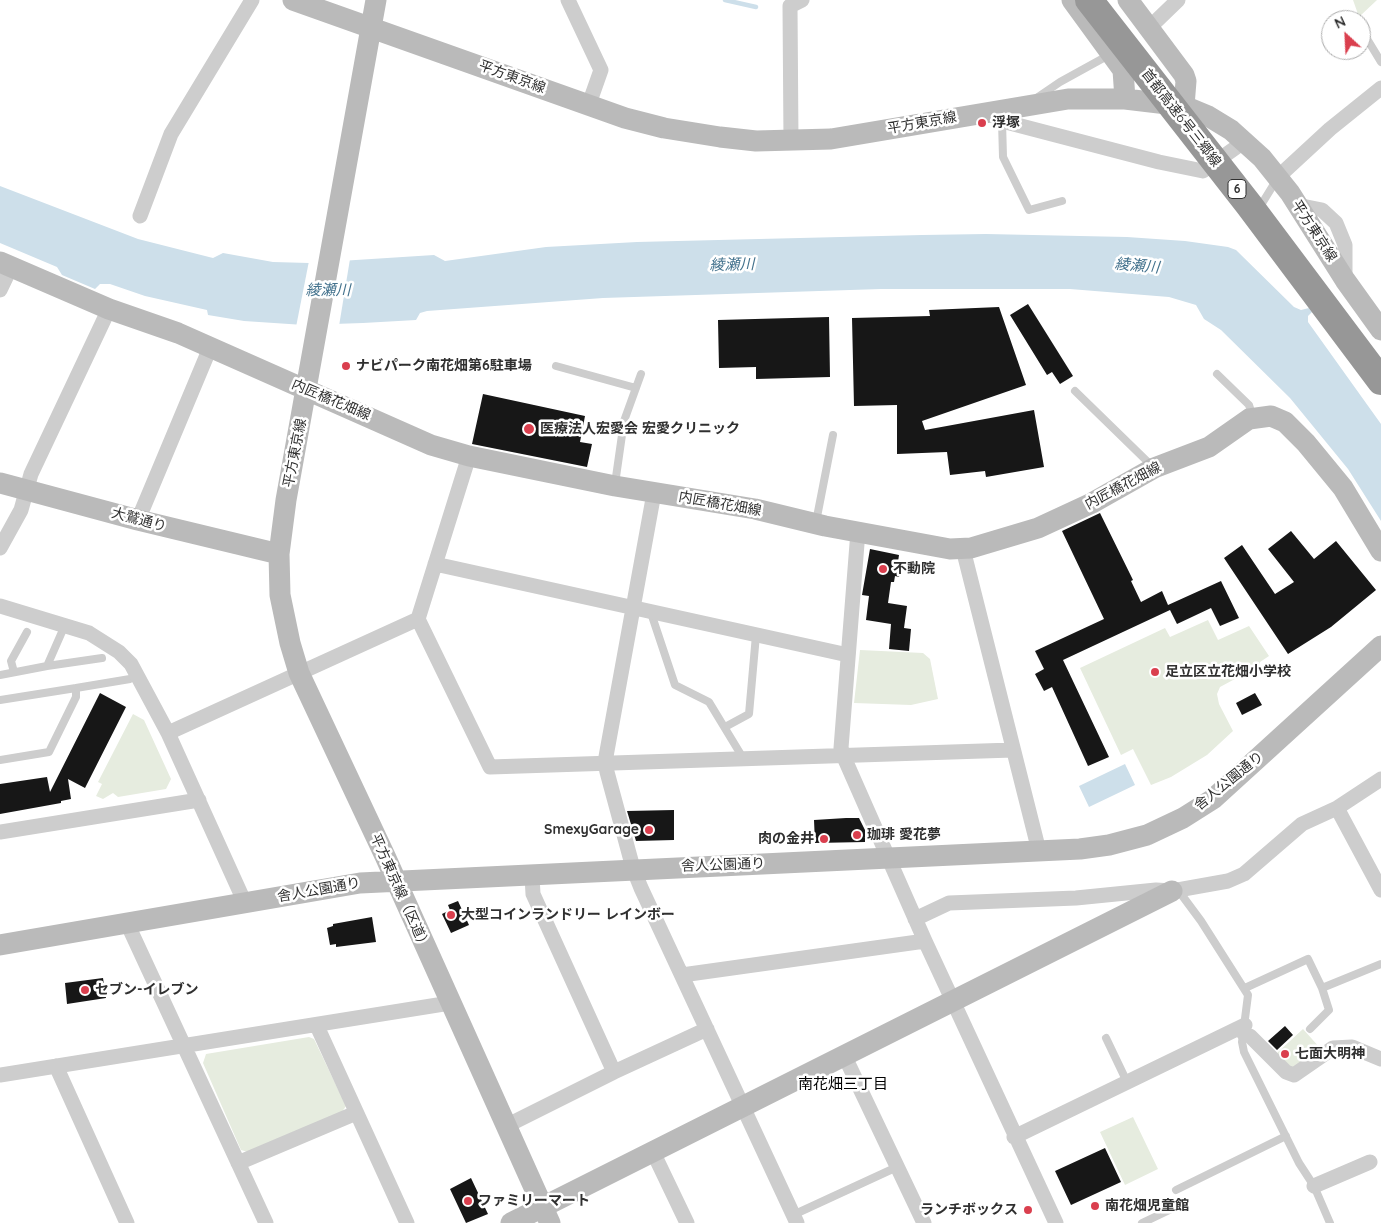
<!DOCTYPE html>
<meta charset="utf-8">
<style>
body{margin:0}
#map{position:relative;width:1381px;height:1223px;overflow:hidden;background:#fff;font-family:Quicksand,sans-serif}
canvas{display:block}
.north{position:absolute;left:1321px;top:10px;width:50px;height:50px;box-sizing:border-box;background:#fff;border:1px solid #acacac;border-radius:50%;rotate:335deg;font-size:14px;font-weight:700;line-height:20px;text-align:center;color:#303030}
.north::after{content:'';display:block;margin:auto;width:18px;height:22px;background:#da3f4e;clip-path:polygon(50% 0,100% 100%,50% 72%,0 100%)}
</style>
<div id="map">
<canvas width="1381" height="1223"></canvas>
<div class="north">N</div>
</div>
<script>
const context = document.querySelector('canvas').getContext('2d');
context.lineJoin = 'round';
function paint(path, color) { context.fillStyle = color; context.fill(path, 'evenodd'); }
const toPath = rows => new Path2D(rows.map(r => 'M' + r).join(''));
function strokePath(path, color, width, dash) { context.strokeStyle = color; context.lineWidth = width; context.lineCap = dash ? 'butt' : 'round'; context.setLineDash(dash || []); context.stroke(path); }
function write(font, color, halo, rows, align = 'center') {
  context.font = font + ' Quicksand,"Noto Sans JP",sans-serif'; context.lineWidth = 5; context.setLineDash([]); context.textBaseline = 'middle'; context.strokeStyle = halo; context.fillStyle = color; for (const [text, x, y, turn = 0] of rows) {
    context.save(); context.translate(x, y); context.rotate((+turn || 0) * Math.PI / 180); context.textAlign = isNaN(turn) ? turn : align; if (halo) context.strokeText(text, 0, 0); context.fillText(text, 0, 0); context.restore();
  }
}
paint(toPath([
 [1353,0,1377,0,1359,17],
 [1208,620,1218,640,1249,626,1269,656,1260,662,1259,666,1220,687,1217,694,1219,704,1233,731,1207,755,1171,777,1151,785,1133,749,1121,755,1080,668,1165,628,1170,637],
 [860,650,923,653,930,659,938,699,911,705,854,703],
 [133,714,144,720,171,779,166,789,118,797,113,793,103,799,96,796,102,784,98,782],
 [1303,1029,1321,1049,1293,1069,1277,1053],
 [309,1037,314,1039,346,1106,342,1112,248,1152,241,1150,203,1063,206,1054],
 [1133,1117,1158,1169,1125,1185,1100,1132]
]), '#e6ecdf');
paint(toPath([
 [0,186,138,239,209,257,213,258,223,253,273,262,309,263,434,255,445,261,546,247,637,242,922,235,986,234,1127,237,1185,241,1228,247,1236,250,1294,307,1301,310,1309,308,1312,312,1308,316,1308,322,1381,424,1381,521,1348,469,1290,398,1221,330,1204,319,1196,305,1169,297,1070,289,881,289,603,298,427,311,420,313,416,320,363,323,304,325,244,321,208,315,207,310,145,296,110,284,100,284,95,289,62,275,57,267,0,243],
 [1125,764,1135,785,1089,807,1079,786]
]), '#cddfea');
paint(toPath([
 [350,259,339,326,296,327,309,261]
]), '#fff');
strokePath(toPath([
 [725,0,756,7]
]), '#cddfea', 4.5);
paint(toPath([
 [1028,304,1073,376,1060,384,1052,372,1047,375,1010,315],
 [999,307,1026,385,922,421,925,430,1034,410,1044,467,986,477,985,471,950,475,947,452,897,454,897,405,854,406,852,318,930,316,929,310],
 [829,317,830,377,756,379,756,367,719,368,718,320],
 [483,394,585,416,580,442,592,444,587,467,472,444],
 [1100,513,1133,580,1131,581,1141,602,1162,591,1168,605,1221,581,1239,618,1220,626,1211,608,1177,624,1170,610,1063,660,1109,757,1088,766,1052,687,1044,691,1035,674,1044,669,1035,651,1104,619,1062,531],
 [1291,531,1314,559,1336,541,1376,590,1331,627,1288,654,1224,558,1242,545,1275,594,1294,582,1268,549],
 [870,549,899,555,898,562,903,562,899,577,895,576,894,582,891,582,888,603,907,606,904,628,911,629,909,651,889,649,891,624,866,620,869,596,862,595],
 [100,693,126,707,85,788,68,779,71,799,61,801,61,803,0,814,0,784,47,777,50,792],
 [1255,693,1262,705,1242,715,1236,703],
 [674,810,674,840,636,841,627,811],
 [846,818,859,818,865,830,865,842,815,843,814,820],
 [458,901,469,925,451,933,442,914,450,910,448,905],
 [372,917,376,942,336,947,336,944,330,945,327,928,333,926,333,924],
 [103,978,106,998,67,1004,65,983],
 [1285,1026,1293,1035,1277,1050,1268,1041],
 [1105,1148,1121,1182,1071,1205,1055,1171],
 [471,1178,488,1214,466,1223,450,1189]
]), '#171717');
strokePath(toPath([
 [1361,29,1381,62],
 [1038,97,1060,82,1109,55],
 [1002,121,1003,157,1029,210,1062,201],
 [1258,210,1277,179],
 [556,366,636,388],
 [1217,374,1249,405,1253,418],
 [1075,391,1153,467],
 [615,484,624,421,641,374],
 [816,522,833,435],
 [651,613,675,685,709,702,743,758],
 [65,625,47,666,102,658],
 [14,672,11,661,27,632],
 [0,675,47,666],
 [0,700,76,688],
 [725,727,749,714,756,635],
 [0,760,49,752,76,697,76,688,130,679,137,673],
 [1178,890,1201,921,1248,995,1242,1042,1244,1052,1299,1163,1314,1186,1330,1223],
 [1245,988,1308,959,1322,988,1381,964],
 [1310,1029,1329,1010,1322,988],
 [1106,1038,1127,1082],
 [1176,1190,1286,1136],
 [793,1215,897,1167],
 [1142,1223,1182,1204]
]), '#cdcdcd', 8);
strokePath(toPath([
 [568,0,601,70,589,104],
 [1149,28,1178,0],
 [997,110,1002,121,1159,162,1203,171,1245,141],
 [791,141,790,6,802,0],
 [1278,177,1330,129,1381,88],
 [1297,205,1322,210,1336,223,1345,245,1345,280],
 [140,216,171,134,252,0],
 [0,290,11,267],
 [469,456,418,619,490,767,1013,750],
 [654,493,605,762,607,772,633,868,641,888,797,1223],
 [138,520,210,348],
 [858,531,841,748,843,755,925,941,1056,1223],
 [0,548,21,510,31,474,109,309],
 [963,549,1039,851],
 [435,564,848,655],
 [0,606,89,633,119,652,131,664,168,733,245,903],
 [168,733,418,619],
 [1337,808,1381,890],
 [0,832,199,800],
 [532,876,533,894,614,1072],
 [915,919,949,903,1076,898,1156,890,1172,891,1228,881,1244,874,1302,824,1337,808,1381,779],
 [127,923,266,1223],
 [682,975,925,941],
 [317,1026,407,1223],
 [1244,1034,1250,1036,1286,1072,1294,1075,1333,1048,1352,1047,1381,1059],
 [845,1057,924,1223],
 [56,1066,127,1223],
 [0,1075,450,1003],
 [506,1126,614,1072,707,1029],
 [1014,1137,1245,1025],
 [653,1152,687,1223],
 [238,1163,356,1113],
 [1314,1186,1370,1162]
]), '#cdcdcd', 15);
strokePath(toPath([
 [293,0,625,118,664,128,720,137,756,141,831,139,1068,99,1125,99,1184,106,1208,116,1231,130,1262,158,1290,193,1345,280,1381,330],
 [376,0,286,500,279,554,280,595,290,643,299,673,385,856,550,1223],
 [1072,0,1123,70,1125,99],
 [1128,0,1184,75,1186,81,1184,106],
 [0,262,109,309,178,333,431,445,469,456,615,486,755,509,825,526,950,549,971,548,1038,528,1092,503,1154,468,1209,447,1249,419,1271,416,1285,422,1306,443,1343,488,1381,551],
 [0,483,138,520,279,554],
 [0,945,360,883,1080,849,1109,845,1147,835,1183,818,1213,799,1381,646],
 [511,1223,1172,891]
]), '#bababa', 21);
strokePath(toPath([
 [1089,0,1249,205,1381,381]
]), '#979797', 28);
for (const [x, y, r, color] of [
 [982,123,5,"#da3f4e"],
 [346,366,5,"#da3f4e"],
 [529,429,6,"#da3f4e"],
 [883,569,5,"#da3f4e"],
 [1155,672,5,"#da3f4e"],
 [649,830,5,"#da3f4e"],
 [857,835,5,"#da3f4e"],
 [824,839,5,"#da3f4e"],
 [451,915,5,"#da3f4e"],
 [85,990,5,"#da3f4e"],
 [1285,1054,5,"#da3f4e"],
 [468,1201,5,"#da3f4e"],
 [1095,1206,5,"#da3f4e"],
 [1028,1210,5,"#da3f4e"]
]) { const dot = new Path2D(); dot.arc(x, y, r, 0, 2 * Math.PI); context.fillStyle = color; context.fill(dot); strokePath(dot, '#fff', 2); }
for (const [x, y, w] of [
 [1237,189,18]
]) { const box = new Path2D(); box.roundRect(x - w / 2, y - 9.5, w, 19, 4); context.fillStyle = '#fff'; context.fill(box); strokePath(box, '#303030', 1); }
write('bold 12px', '#303030', null, [
 ["6",1237,189]
]);
write('14px', '#303030', '#fff', [
 ["平方東京線",512,77,20],
 ["首都高速6号三郷線",1181,118,52],
 ["平方東京線",922,123,-10],
 ["平方東京線",1314,231,57],
 ["内匠橋花畑線",331,400,23],
 ["平方東京線",295,453,-79],
 ["内匠橋花畑線",1123,486,-28],
 ["内匠橋花畑線",720,504,10],
 ["大鷲通り",139,520,15],
 ["舎人公園通り",1229,781,-39],
 ["舎人公園通り",723,865,-2],
 ["舎人公園通り",319,890,-10],
 ["平方東京線（区道）",400,892,66]
]);
write('bold 14px', '#303030', '#fff', [
 ["浮塚",992,123],
 ["ナビパーク南花畑第6駐車場",356,366],
 ["医療法人宏愛会 宏愛クリニック",540,429],
 ["不動院",893,569],
 ["足立区立花畑小学校",1165,672],
 ["SmexyGarage",639,830,"right"],
 ["珈琲 愛花夢",867,835],
 ["肉の金井",814,839,"right"],
 ["大型コインランドリー レインボー",461,915],
 ["セブン-イレブン",95,990],
 ["七面大明神",1295,1054],
 ["ファミリーマート",478,1201],
 ["南花畑児童館",1105,1206],
 ["ランチボックス",1018,1210,"right"]
], 'left');
write('italic 15px', '#43728d', '#fff', [
 ["綾瀬川",732,265,-1],
 ["綾瀬川",1137,266,5],
 ["綾瀬川",328,290]
]);
write('15px', '#000', '#fff', [
 ["南花畑三丁目",843,1084]
]);
</script>
